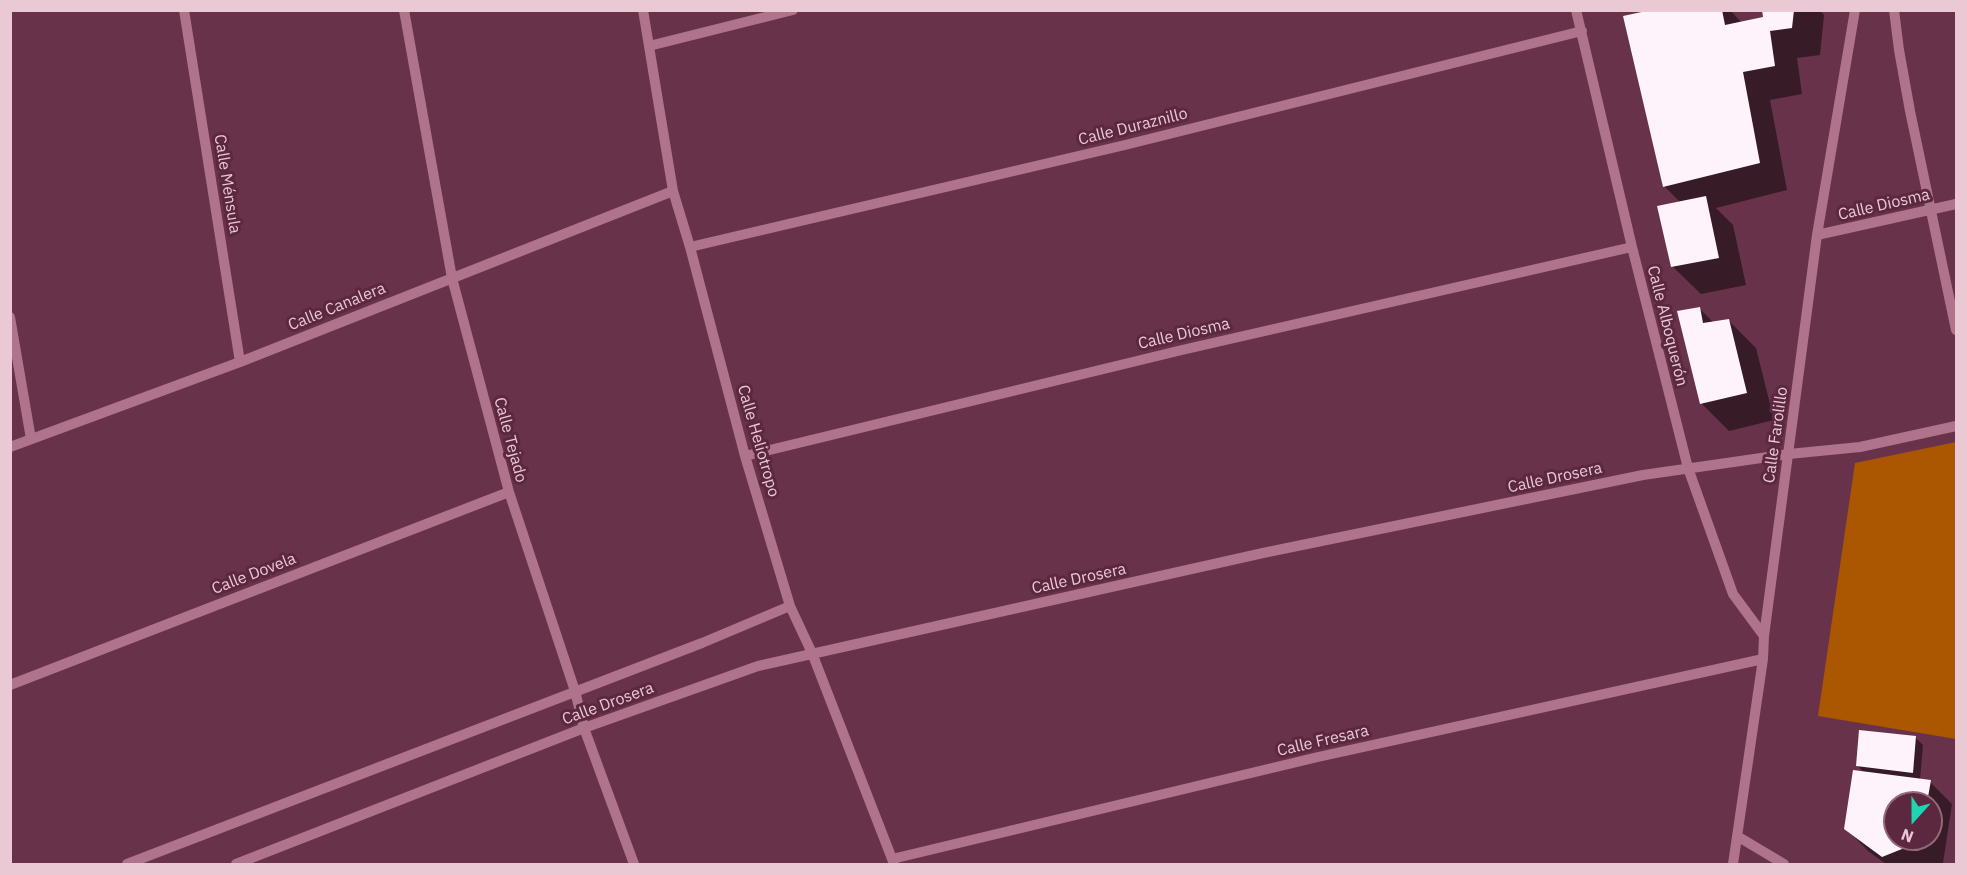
<!DOCTYPE html>
<meta charset="utf-8">
<style>
body{margin:0}
#map{position:relative;width:1967px;height:875px;overflow:hidden;background:#68334a;font-family:"IBM Plex Sans",sans-serif}
canvas{display:block}
.frame{position:absolute;inset:0;border:12px solid #eac8d4;pointer-events:none}
.north{position:absolute;left:1883px;top:791px;width:60px;height:60px;box-sizing:border-box;background:#5c283f;border:2px solid #95687b;border-radius:50%;rotate:201deg;font-size:16px;font-weight:700;line-height:24px;text-align:center;color:#eac8d4}
.north::after{content:'';display:block;margin:auto;width:21px;height:27px;background:#1dd5b1;clip-path:polygon(50% 0,100% 100%,50% 72%,0 100%)}
</style>
<div id="map">
<canvas width="1967" height="875"></canvas>
<div class="frame"></div>
<div class="north">N</div>
</div>
<script>
const context = document.querySelector('canvas').getContext('2d');
context.lineJoin = 'round';
function paint(path, color) { context.fillStyle = color; context.fill(path, 'evenodd'); }
const toPath = rows => new Path2D(rows.map(r => 'M' + r).join(''));
function strokePath(path, color, width, dash) { context.strokeStyle = color; context.lineWidth = width; context.lineCap = dash ? 'butt' : 'round'; context.setLineDash(dash || []); context.stroke(path); }
function write(font, color, halo, rows, align = 'center') {
  context.font = font + ' "IBM Plex Sans",sans-serif'; context.lineWidth = 6; context.setLineDash([]); context.textBaseline = 'middle'; context.strokeStyle = halo; context.fillStyle = color; for (const [text, x, y, turn = 0] of rows) {
    context.save(); context.translate(x, y); context.rotate((+turn || 0) * Math.PI / 180); context.textAlign = isNaN(turn) ? turn : align; if (halo) context.strokeText(text, 0, 0); context.fillText(text, 0, 0); context.restore();
  }
}
paint(toPath([
 [1956,442,1956,739,1818,716,1855,463]
]), '#ab5600');
paint(toPath([
 [1660,10,1730,10,1742,23,1765,18,1763,10,1820,10,1824,15,1820,55,1797,58,1802,94,1770,100,1787,190,1716,208,1733,225,1746,285,1701,294,1673,267,1681,203,1664,186],
 [1700,309,1714,323,1728,320,1756,348,1774,420,1729,431,1701,403],
 [1916,738,1923,745,1920,780,1930,782,1952,804,1943,863,1939,864,1886,864,1868,851,1846,828,1864,773,1858,766],
 [1895,803,1931,803,1931,839,1895,839]
]), '#0007');
paint(toPath([
 [1651,10,1722,10,1725,25,1763,17,1762,10,1794,10,1792,28,1770,31,1775,66,1743,72,1760,163,1663,187,1623,16],
 [1706,196,1719,258,1671,267,1657,206],
 [1700,307,1703,323,1729,319,1747,393,1700,404,1677,311],
 [1859,730,1916,736,1913,773,1856,766],
 [1853,770,1931,780,1927,803,1895,803,1895,839,1922,839,1922,841,1882,857,1844,829]
]), '#fef3fb');
strokePath(toPath([
 [184,10,240,362],
 [404,10,452,278,509,492,575,691,584,728,634,864],
 [643,10,673,191,690,247,745,456,790,606,812,653,894,864],
 [1576,10,1632,247,1688,468,1733,594,1764,636],
 [1894,10,1899,50,1910,111,1956,330],
 [649,46,793,10],
 [1817,235,1956,204],
 [690,247,1125,145,1582,31],
 [10,317,31,439],
 [10,447,240,362,673,191],
 [745,456,1182,350,1632,247],
 [10,685,509,492],
 [1737,836,1784,864],
 [892,859,1318,757,1763,659],
 [127,864,702,643,790,606],
 [236,864,584,728,758,666,1263,553,1643,475,1789,454,1860,447,1956,426],
 [1733,864,1763,659,1764,636,1817,235,1855,10]
]), '#af738b', 10);
write('16px', '#eac8d4', '#5c283f', [
 ["Calle Duraznillo",1133,127,-14],
 ["Calle Ménsula",227,184,81],
 ["Calle Diosma",1884,205,-13],
 ["Calle Canalera",337,307,-22],
 ["Calle Alboquerón",1667,326,76],
 ["Calle Diosma",1184,334,-13],
 ["Calle Farolillo",1776,435,-82],
 ["Calle Tejado",510,440,75],
 ["Calle Heliotropo",758,441,74],
 ["Calle Drosera",1555,478,-12],
 ["Calle Dovela",254,574,-21],
 ["Calle Drosera",1079,579,-12],
 ["Calle Drosera",608,704,-20],
 ["Calle Fresara",1323,741,-13]
]);
</script>
